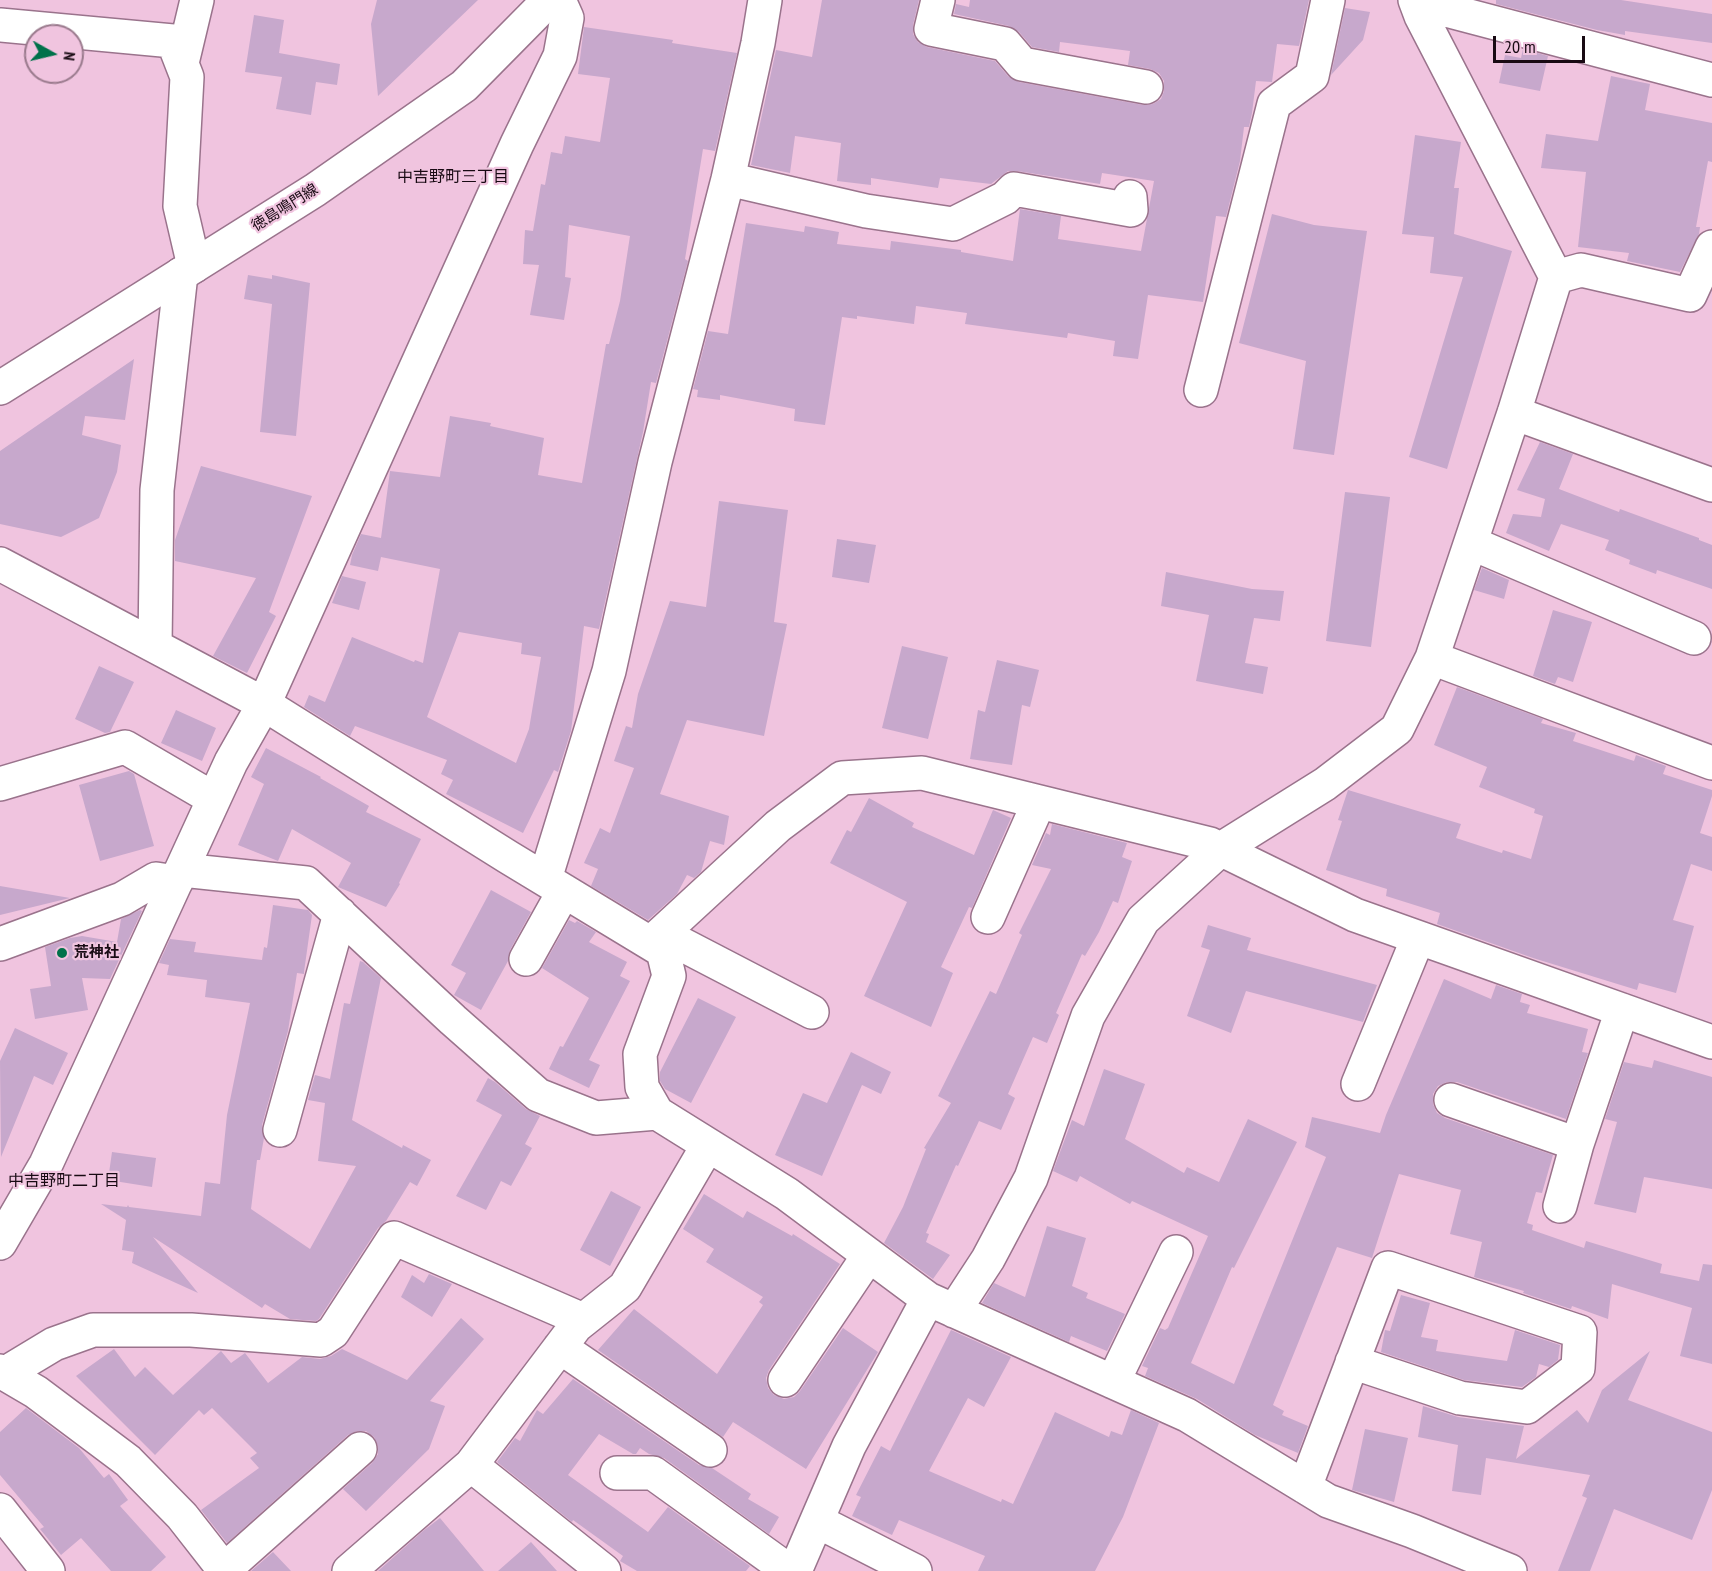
<!DOCTYPE html>
<meta charset="utf-8">
<style>
body{margin:0}
#map{position:relative;width:1712px;height:1571px;overflow:hidden;background:#f0c4df;font-family:"PT Sans Narrow",sans-serif}
canvas{display:block}
.north{position:absolute;left:24px;top:24px;width:60px;height:60px;box-sizing:border-box;background:#f0c4df;border:2px solid #9a7a8d;border-radius:50%;rotate:98deg;font-size:16px;font-weight:700;line-height:24px;text-align:center;color:#180a13}
.north::after{content:'';display:block;margin:auto;width:21px;height:27px;background:#00714a;clip-path:polygon(50% 0,100% 100%,50% 72%,0 100%)}
.scale{position:absolute;left:1493px;top:36px;width:92px;height:27px;box-sizing:border-box;border:3px solid #180a13;border-top:0;padding-left:8px;font-size:18px;line-height:21px;white-space:nowrap;color:#180a13;-webkit-text-stroke:4px #f0c4df;paint-order:stroke}
</style>
<div id="map">
<canvas width="1712" height="1571"></canvas>
<div class="north">N</div>
<div class="scale">20 m</div>
</div>
<script>
const context = document.querySelector('canvas').getContext('2d');
context.lineJoin = 'round';
function paint(path, color) { context.fillStyle = color; context.fill(path, 'evenodd'); }
const toPath = rows => new Path2D(rows.map(r => 'M' + r).join(''));
function strokePath(path, color, width, dash) { context.strokeStyle = color; context.lineWidth = width; context.lineCap = dash ? 'butt' : 'round'; context.setLineDash(dash || []); context.stroke(path); }
function write(font, color, halo, rows, align = 'center') {
  context.font = font + ' "PT Sans Narrow","Noto Sans JP",sans-serif'; context.lineWidth = 4.5; context.setLineDash([]); context.textBaseline = 'middle'; context.strokeStyle = halo; context.fillStyle = color; for (const [text, x, y, turn = 0] of rows) {
    context.save(); context.translate(x, y); context.rotate((+turn || 0) * Math.PI / 180); context.textAlign = isNaN(turn) ? turn : align; if (halo) context.strokeText(text, 0, 0); context.fillText(text, 0, 0); context.restore();
  }
}
paint(toPath([
 [377,0,478,0,378,96,371,24],
 [822,0,919,0,913,25,913,34,918,42,927,47,995,61,1008,76,1019,82,1143,105,1153,104,1161,99,1164,91,1164,81,1159,73,1150,69,1128,65,1130,51,1060,42,1059,52,1032,47,1019,32,1009,26,954,14,956,4,969,7,970,0,1309,0,1299,46,1277,44,1272,82,1256,81,1252,113,1249,127,1244,127,1240,161,1226,217,1216,216,1203,302,1148,295,1138,359,1113,356,1115,341,1068,333,1067,338,965,324,967,313,916,306,914,324,857,316,857,319,842,317,825,425,794,421,795,409,720,395,720,400,697,397,698,390,693,389,708,331,728,334,746,223,804,232,805,226,839,232,837,244,890,250,891,241,961,250,961,252,1013,261,1020,209,1061,216,1058,239,1141,251,1154,181,1102,173,1100,184,1017,171,1008,171,991,184,940,178,938,188,871,178,871,185,837,181,841,143,795,136,790,173,751,165,776,50,812,57],
 [1496,0,1621,0,1712,14,1712,43,1625,31,1625,35,1597,30,1496,4],
 [1345,8,1370,12,1363,40,1331,75],
 [254,15,284,20,279,53,340,64,337,85,316,82,311,115,276,109,282,77,245,72],
 [584,27,673,40,672,43,737,53,715,151,703,149,685,259,688,261,656,383,651,382,643,432,599,629,584,626,571,731,558,772,554,770,523,833,446,794,453,780,441,774,447,760,355,726,350,736,304,707,309,695,325,702,352,637,414,662,415,660,423,663,440,569,381,557,378,571,350,565,352,555,361,534,381,538,390,471,440,477,450,416,491,423,490,426,544,438,538,475,582,483,606,344,609,344,620,301,630,236,569,225,565,277,571,278,564,320,530,315,539,265,523,264,525,230,533,231,541,184,545,185,551,152,562,154,565,136,600,142,610,78,578,74],
 [459,632,522,643,521,654,541,657,529,729,516,763,427,717],
 [1523,49,1548,56,1540,91,1499,83,1505,55,1521,58],
 [1611,76,1650,84,1645,110,1712,123,1712,162,1708,161,1696,227,1700,227,1699,234,1680,272,1627,261,1629,253,1578,247,1586,172,1541,168,1546,134,1598,141],
 [1415,135,1461,142,1454,188,1459,188,1454,234,1512,251,1447,469,1409,457,1463,277,1430,273,1434,237,1402,234],
 [1272,214,1314,225,1367,231,1334,455,1293,449,1306,361,1239,343],
 [248,275,272,279,272,275,310,283,296,436,260,432,272,304,244,299],
 [134,359,125,420,85,416,82,435,121,445,117,472,99,518,61,537,0,524,0,451],
 [1540,442,1573,454,1559,489,1619,512,1620,509,1699,538,1699,540,1712,545,1712,589,1657,570,1656,574,1629,564,1630,560,1605,550,1609,540,1561,524,1549,551,1506,533,1513,514,1541,517,1545,499,1517,490],
 [201,466,312,496,269,612,276,616,247,673,213,656,256,578,175,561,175,540],
 [1345,492,1390,497,1371,647,1326,641],
 [719,501,788,510,774,622,787,624,764,736,687,720,660,794,729,816,724,845,710,841,701,872,694,878,687,875,677,894,648,920,591,886,598,869,584,863,600,828,610,833,634,768,614,761,626,726,632,728,638,694,670,601,706,607],
 [837,539,876,545,869,583,832,577],
 [1482,568,1509,580,1504,599,1474,590],
 [1166,572,1252,589,1284,591,1280,621,1254,618,1245,663,1268,667,1263,694,1196,681,1209,615,1161,606],
 [342,576,366,582,359,610,332,603],
 [1553,610,1592,622,1573,682,1558,677,1555,684,1533,676],
 [902,646,948,657,928,739,882,728],
 [997,660,1039,670,1030,707,1022,705,1012,765,970,759,978,710,985,712],
 [99,666,134,682,110,732,105,733,75,719],
 [1457,687,1543,719,1541,723,1576,733,1573,741,1634,761,1636,755,1666,766,1663,774,1712,790,1712,796,1700,833,1712,837,1712,871,1691,864,1673,920,1694,926,1676,993,1639,983,1637,990,1533,958,1437,924,1440,913,1386,896,1387,889,1326,870,1342,821,1338,820,1348,790,1461,824,1456,838,1502,853,1503,850,1531,859,1543,816,1534,813,1535,809,1479,787,1487,767,1434,745],
 [176,710,216,728,202,761,161,743],
 [266,748,321,777,320,778,369,806,366,812,421,839,399,883,400,884,386,907,338,887,351,863,292,829,278,861,238,845,264,784,251,777],
 [129,771,134,774,154,846,100,861,79,785],
 [869,798,914,823,912,827,974,855,993,810,1011,818,972,908,969,907,941,967,953,973,931,1027,864,996,907,902,830,863,847,830,851,832],
 [1052,824,1127,843,1122,857,1132,861,1118,903,1113,901,1099,932,1085,956,1082,954,1056,1013,1059,1015,1047,1043,1033,1037,1008,1094,1015,1098,1001,1130,979,1121,958,1166,956,1165,926,1233,929,1234,926,1242,950,1255,933,1279,884,1243,903,1207,926,1149,924,1148,951,1103,938,1096,990,991,996,994,1022,935,1019,933,1051,869,1032,865,1046,833,1050,835],
 [0,886,70,898,0,915],
 [491,890,531,912,510,950,508,961,481,1010,454,995,466,973,451,965],
 [273,905,308,910,312,915,304,972,304,974,297,973,288,1031,262,1125,264,1138,260,1160,257,1160,251,1209,310,1249,356,1166,318,1161,325,1103,308,1100,315,1075,330,1079,344,1003,350,1004,360,961,363,962,381,978,352,1120,402,1148,403,1145,431,1160,417,1186,410,1182,386,1221,378,1228,319,1319,316,1321,290,1319,265,1304,262,1308,153,1237,198,1293,132,1263,134,1252,122,1250,126,1220,101,1204,127,1207,128,1205,129,1207,201,1216,205,1182,220,1184,227,1115,250,1003,205,997,207,980,167,975,169,965,159,963,170,939,196,942,194,952,262,960,264,947,267,948],
 [140,910,142,911,110,979,82,978,88,1010,35,1019,30,989,51,986,45,947,70,938,82,936,117,942,121,919],
 [569,920,575,923,577,921,596,932,589,942,627,962,620,976,630,981,589,1060,600,1065,589,1088,549,1069,560,1046,563,1047,589,998,542,968],
 [1208,925,1251,938,1247,950,1377,985,1363,1022,1246,991,1231,1033,1187,1016,1210,950,1201,947],
 [1444,979,1491,999,1496,985,1522,994,1520,1002,1530,1005,1527,1013,1588,1029,1582,1052,1588,1053,1566,1119,1457,1082,1447,1082,1438,1086,1433,1094,1433,1104,1437,1113,1445,1118,1553,1155,1542,1193,1536,1192,1527,1223,1533,1225,1532,1230,1584,1248,1586,1241,1662,1264,1660,1273,1699,1281,1703,1264,1712,1265,1712,1364,1680,1356,1692,1308,1612,1284,1608,1319,1572,1306,1571,1309,1523,1293,1524,1291,1474,1277,1482,1242,1450,1234,1461,1190,1399,1174,1372,1258,1337,1247,1273,1405,1284,1411,1282,1415,1308,1426,1298,1453,1255,1435,1197,1399,1145,1376,1148,1368,1142,1366,1160,1328,1165,1330,1168,1328,1208,1236,1132,1201,1130,1204,1080,1176,1077,1182,1053,1171,1072,1120,1084,1126,1104,1069,1145,1084,1125,1139,1184,1173,1187,1167,1219,1182,1248,1119,1297,1142,1234,1268,1232,1267,1191,1363,1234,1384,1326,1157,1305,1147,1312,1117,1380,1133,1386,1115],
 [698,998,736,1017,691,1103,665,1089,660,1081,660,1072],
 [15,1028,68,1053,53,1085,34,1076,1,1157,0,1061],
 [851,1052,891,1072,881,1094,862,1085,822,1176,775,1155,803,1093,827,1103],
 [1654,1060,1712,1077,1712,1189,1644,1177,1636,1213,1594,1204,1617,1122,1605,1119,1624,1062,1652,1068],
 [488,1078,495,1082,526,1109,540,1116,525,1144,532,1148,511,1186,501,1181,486,1210,456,1196,502,1115,476,1101],
 [112,1152,156,1158,152,1187,108,1180],
 [611,1191,641,1207,610,1266,580,1250],
 [704,1194,743,1218,747,1211,792,1236,793,1234,840,1264,769,1370,766,1378,768,1388,774,1395,784,1399,794,1397,800,1391,843,1328,878,1352,806,1469,733,1422,723,1437,598,1350,634,1309,717,1374,763,1305,759,1302,763,1297,706,1262,714,1249,683,1229],
 [1047,1226,1086,1238,1072,1286,1088,1293,1086,1298,1125,1314,1107,1351,1071,1336,1069,1342,982,1303,994,1283,1025,1297],
 [429,1274,452,1284,432,1317,401,1297,412,1275,424,1283],
 [1401,1295,1430,1303,1421,1337,1438,1340,1436,1351,1507,1361,1515,1330,1560,1345,1558,1360,1549,1367,1539,1364,1536,1377,1522,1387,1464,1380,1381,1352,1385,1330,1390,1331],
 [461,1318,484,1339,430,1401,445,1406,429,1449,366,1511,343,1489,372,1463,378,1454,378,1446,374,1437,366,1431,357,1431,348,1435,227,1543,201,1510,259,1468,250,1458,257,1453,212,1408,204,1415,199,1410,155,1455,76,1376,114,1349,135,1377,145,1367,173,1395,221,1351,231,1363,245,1353,268,1383,302,1357,320,1359,331,1356,342,1349,407,1380],
 [951,1330,1011,1357,984,1407,968,1398,929,1471,1001,1502,1002,1499,1013,1504,1055,1412,1109,1437,1111,1431,1122,1435,1131,1410,1159,1423,1123,1517,1095,1571,978,1571,985,1556,899,1520,892,1535,852,1516,861,1497,856,1495,881,1446,890,1451],
 [1650,1351,1628,1400,1712,1432,1712,1490,1692,1540,1614,1509,1590,1571,1558,1571,1587,1498,1582,1496,1590,1475,1486,1458,1481,1495,1452,1491,1458,1445,1418,1437,1423,1406,1458,1417,1524,1426,1516,1459,1577,1410,1588,1423,1602,1390],
 [573,1379,699,1465,712,1468,751,1494,748,1499,779,1517,769,1534,664,1458,649,1454,640,1448,636,1454,633,1454,599,1434,568,1475,648,1532,668,1507,750,1566,746,1571,637,1571,620,1561,623,1556,573,1520,572,1522,497,1462,515,1438,520,1441,537,1410,543,1414],
 [26,1408,79,1448,104,1478,109,1474,128,1500,120,1506,166,1557,151,1571,111,1571,81,1538,61,1555,40,1529,44,1527,0,1475,0,1432],
 [1365,1429,1408,1438,1394,1502,1352,1490],
 [440,1518,484,1571,378,1571,423,1531],
 [531,1542,557,1571,498,1571],
 [273,1552,291,1571,251,1571]
]), '#c7a8cc');
const street = toPath([
 [938,0,931,29,1005,44,1022,64,1146,87],
 [1416,2,1712,80],
 [0,25,173,41,187,77,180,206,194,266],
 [182,63,197,0],
 [728,179,866,211,953,224,1005,198,1014,189,1131,210,1130,197],
 [1556,277,1581,270,1690,295,1712,247],
 [1201,390,1274,104,1312,76,1328,0],
 [1514,413,1712,485],
 [1471,543,1694,638],
 [0,564,264,704,508,857,663,951,669,976,640,1054,642,1087,657,1113,787,1194,928,1299,1187,1415,1328,1501,1412,1531,1510,1571],
 [155,646,157,490,181,274],
 [1432,658,1712,763],
 [0,784,125,747,214,799],
 [182,870,306,883,453,1020,538,1095,596,1118,657,1113],
 [545,879,609,671,655,462,728,179,758,43,765,0],
 [988,917,1039,802],
 [662,934,812,1012],
 [651,943,778,826,842,778,922,773,1210,844,1355,915,1712,1042],
 [0,944,122,899,156,879,176,882],
 [526,959,564,891],
 [1358,1084,1418,938],
 [1451,1100,1577,1144],
 [280,1130,340,914],
 [1560,1206,1577,1144,1622,1010],
 [0,1243,46,1164,231,762,264,704,517,144,560,56,567,18,559,0],
 [954,1311,988,1259,1031,1178,1088,1016,1143,920,1221,849,1325,784,1397,729,1432,658,1514,413,1556,277,1421,16,1415,0],
 [560,1347,710,1450],
 [0,1371,36,1392,128,1461,182,1516,225,1571],
 [4,1374,54,1344,93,1330,191,1330,321,1340,333,1332,394,1238,583,1320],
 [785,1380,869,1255],
 [1113,1382,1176,1252],
 [471,1465,604,1571],
 [617,1473,653,1473,789,1571],
 [1305,1487,1388,1268,1580,1332,1578,1368,1527,1407,1460,1398,1352,1362],
 [0,1510,48,1571],
 [817,1521,915,1571],
 [224,1570,360,1449],
 [349,1571,471,1465,576,1326,625,1287,708,1145],
 [795,1571,849,1446,928,1299]
]);
const primary = toPath([
 [0,388,315,190,464,86,549,0]
]);
strokePath(street, '#9a738c', 36);
strokePath(primary, '#9a738c', 36);
strokePath(street, '#fff', 33);
strokePath(primary, '#fff', 33);
for (const [x, y, r, color] of [
 [62,953,6,"#00714a"]
]) { const dot = new Path2D(); dot.arc(x, y, r, 0, 2 * Math.PI); context.fillStyle = color; context.fill(dot); strokePath(dot, '#f0c4df', 2); }
write('15px', '#180a13', '#f0c4df', [
 ["徳島鳴門線",285,208,-32]
]);
write('bold 15px', '#180a13', '#f0c4df', [
 ["荒神社",74,953]
], 'left');
write('16px', '#180a13', '#f0c4df', [
 ["中吉野町三丁目",453,177],
 ["中吉野町二丁目",64,1181]
]);
</script>
